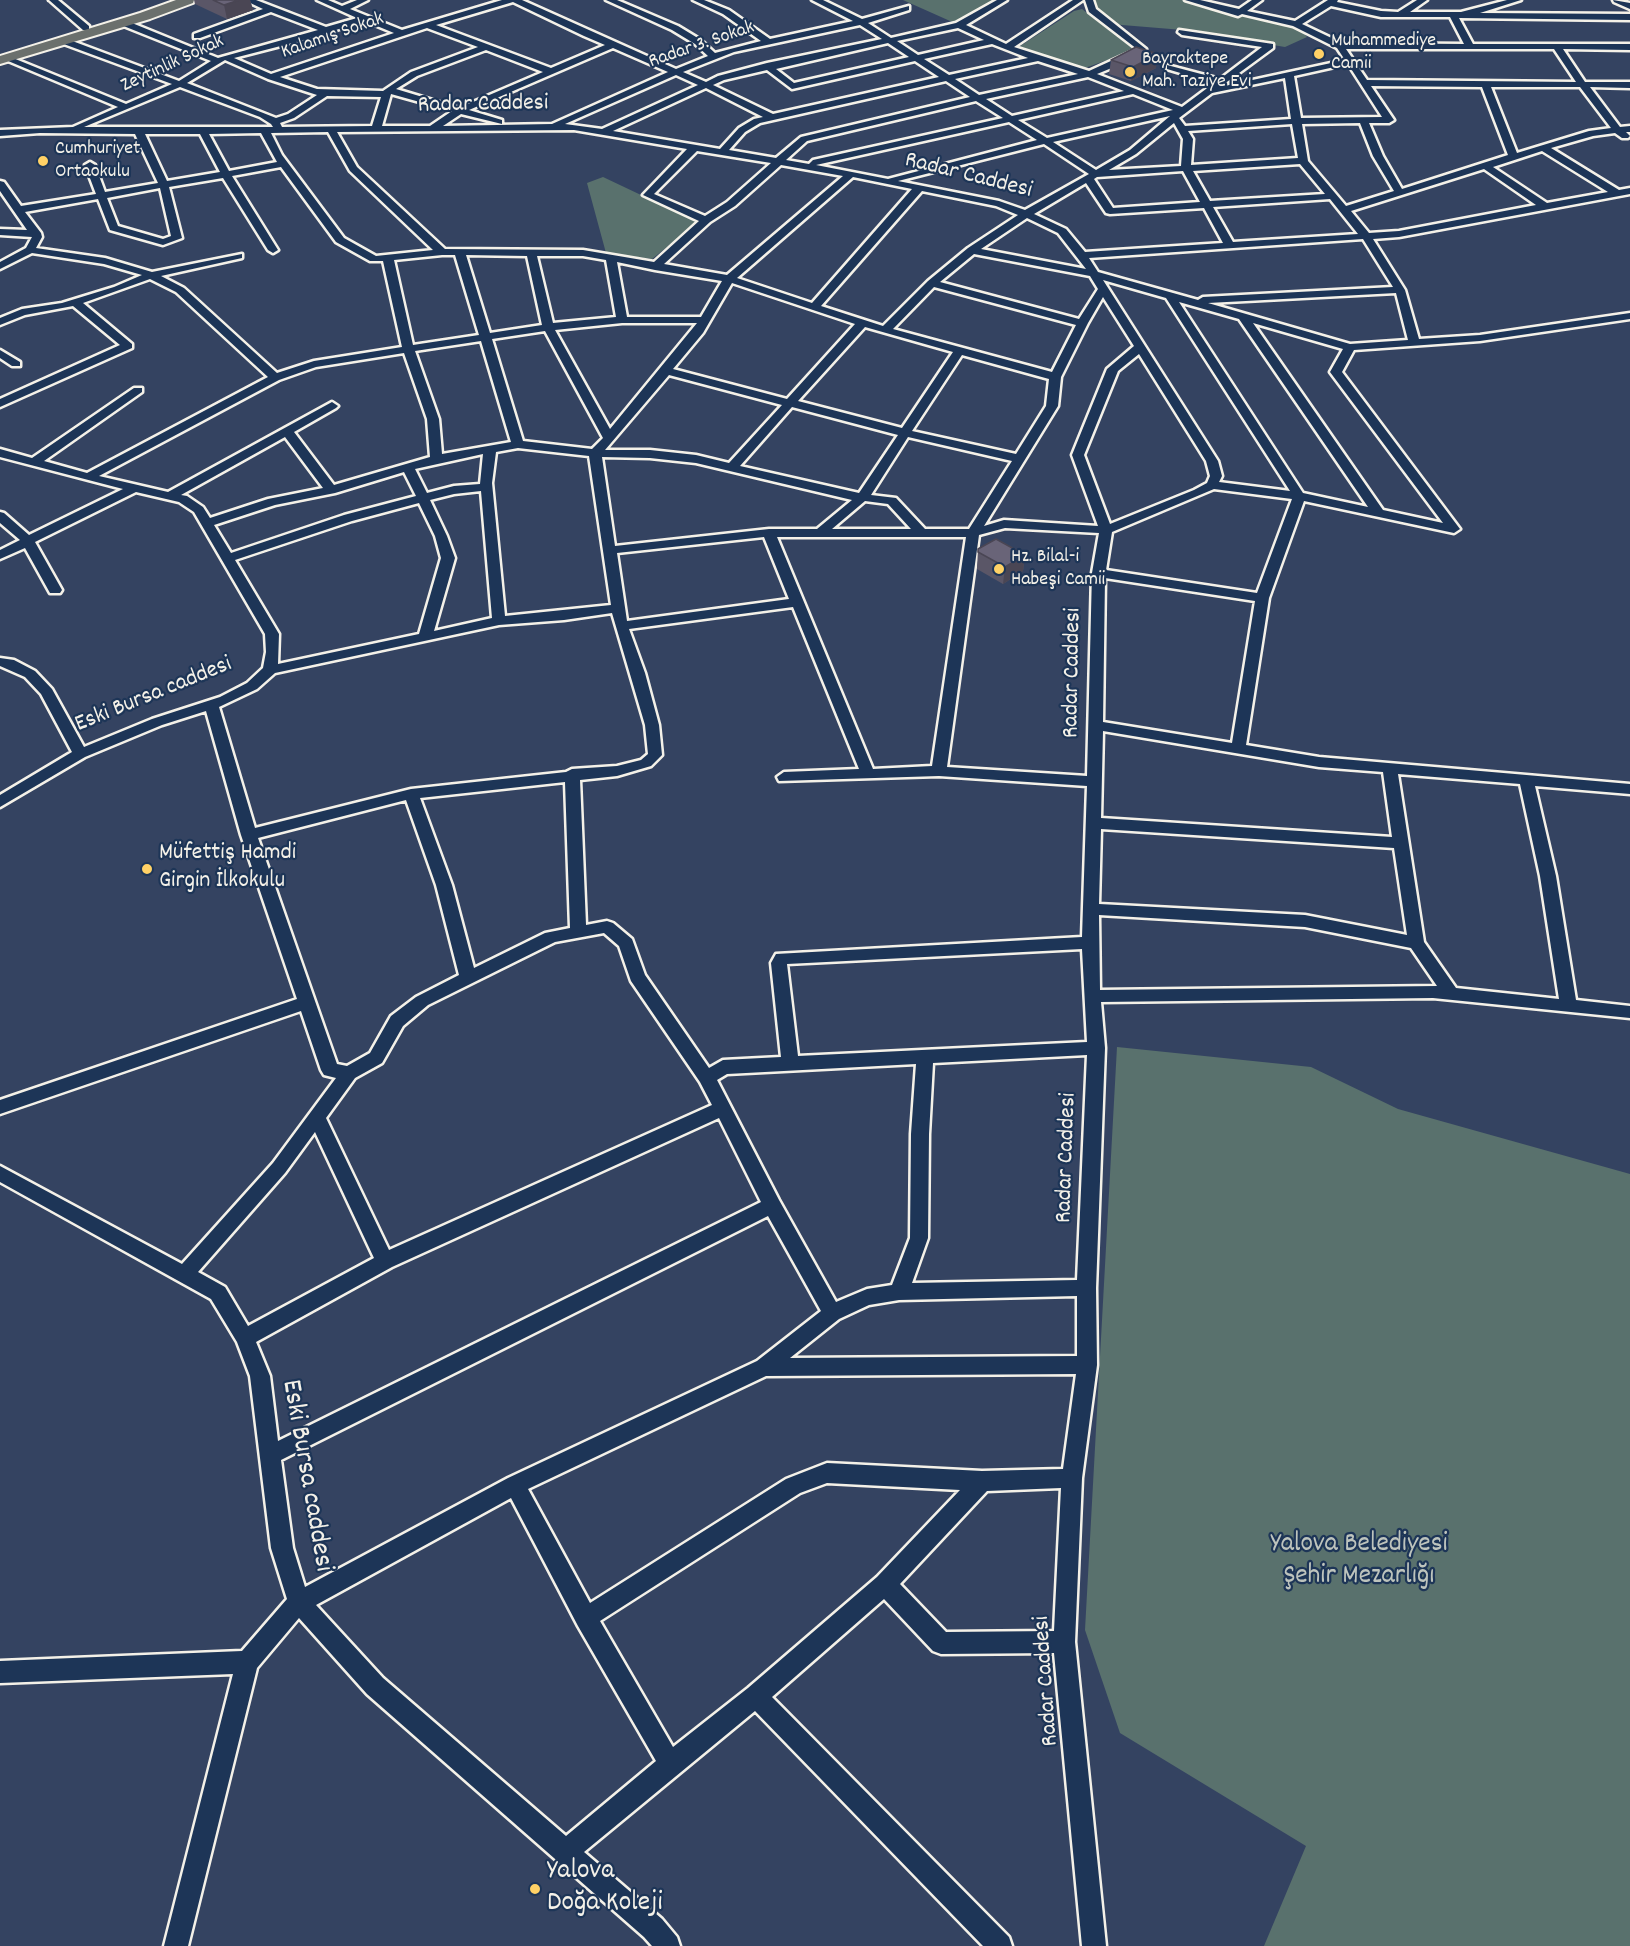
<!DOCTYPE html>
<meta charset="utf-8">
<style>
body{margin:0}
canvas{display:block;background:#344361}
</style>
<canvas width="1630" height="1946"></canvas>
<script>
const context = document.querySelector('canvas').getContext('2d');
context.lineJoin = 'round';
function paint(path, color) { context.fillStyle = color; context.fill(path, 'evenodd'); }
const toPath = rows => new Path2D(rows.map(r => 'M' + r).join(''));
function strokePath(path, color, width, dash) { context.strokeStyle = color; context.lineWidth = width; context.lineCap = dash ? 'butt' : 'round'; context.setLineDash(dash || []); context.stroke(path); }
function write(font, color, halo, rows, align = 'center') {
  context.font = font + ' Dekko,sans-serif'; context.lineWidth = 4.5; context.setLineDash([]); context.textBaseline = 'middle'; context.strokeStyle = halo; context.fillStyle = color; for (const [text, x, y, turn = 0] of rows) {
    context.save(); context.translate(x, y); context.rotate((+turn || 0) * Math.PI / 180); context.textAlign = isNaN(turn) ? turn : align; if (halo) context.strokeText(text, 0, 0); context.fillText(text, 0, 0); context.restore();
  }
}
paint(toPath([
 [903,0,1003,0,959,25],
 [1089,0,1189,0,1222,12,1238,13,1296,24,1307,37,1285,47,1183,30,1110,24,1092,10],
 [1082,9,1135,50,1085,68,1017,48,1074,11],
 [603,177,698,222,652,259,606,253,587,183],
 [1117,1047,1311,1067,1398,1109,1630,1174,1630,1946,1264,1946,1306,1846,1120,1733,1085,1630]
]), '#59716d');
const minor = toPath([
 [49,0,58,0,89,26,89,30,83,30,49,0],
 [244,0,256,0,326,27,357,18,317,0,328,0,342,6,357,0,368,0,350,9,402,30,502,0,522,0,676,69,708,56,695,44,672,30,606,0,617,0,678,26,701,40,715,53,761,41,723,14,693,0,704,0,729,10,770,39,853,21,812,0,823,0,862,19,909,6,909,10,868,23,891,38,956,23,997,0,1007,0,966,25,1006,44,1073,0,1083,0,1014,47,1089,71,1137,49,1089,12,1085,0,1093,0,1096,9,1146,49,1141,56,1097,74,1182,107,1214,83,1167,69,1167,65,1220,79,1262,47,1182,35,1178,32,1179,30,1273,44,1273,48,1220,87,1345,60,1337,48,1293,26,1242,14,1238,16,1185,0,1200,0,1239,9,1252,0,1262,0,1247,11,1295,21,1328,0,1338,0,1337,2,1381,11,1398,12,1417,0,1427,0,1410,12,1461,12,1507,0,1521,0,1480,13,1630,14,1630,20,1459,18,1473,44,1630,44,1630,50,1563,49,1585,82,1630,82,1630,88,1590,87,1620,127,1630,126,1630,132,1626,132,1630,136,1628,138,1622,138,1615,133,1593,136,1551,148,1619,190,1630,188,1630,194,1399,237,1373,239,1405,290,1419,339,1480,335,1630,313,1630,319,1480,341,1354,350,1342,372,1460,529,1454,533,1304,501,1269,598,1246,745,1319,757,1630,784,1630,794,1535,786,1556,876,1576,1000,1630,1006,1630,1018,1433,998,1101,1002,1105,1048,1096,1288,1097,1365,1082,1478,1075,1642,1106,1946,1082,1946,1054,1653,941,1654,933,1651,884,1599,772,1697,1009,1937,1012,1946,983,1946,755,1711,584,1852,662,1919,677,1937,680,1946,652,1946,644,1937,367,1694,299,1618,257,1668,188,1946,164,1946,233,1674,0,1683,0,1661,242,1651,287,1599,271,1548,250,1376,237,1342,211,1299,0,1182,0,1166,182,1264,273,1163,336,1078,324,1075,321,1070,301,1011,0,1114,0,1100,297,999,241,835,206,711,162,725,85,757,0,807,0,795,72,752,41,694,25,677,0,666,0,658,14,660,35,671,52,689,84,747,152,719,220,697,247,683,263,668,266,652,265,634,194,512,179,502,136,492,35,542,62,590,60,593,50,593,25,548,0,559,0,550,20,540,0,523,0,512,4,513,29,535,123,489,0,457,0,449,32,458,134,388,142,388,142,392,44,461,87,473,268,377,176,292,150,279,83,303,132,344,132,348,0,407,0,399,120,345,73,306,25,315,0,325,0,318,22,309,62,303,114,287,142,275,104,264,32,253,0,269,0,262,26,248,32,237,0,235,0,229,27,230,0,191,0,181,4,182,21,206,96,194,85,165,90,162,95,165,105,192,158,183,135,134,40,133,0,136,0,130,73,127,118,107,1,58,8,56,126,104,172,84,61,43,61,39,67,39,179,81,211,61,121,25,121,21,127,21,218,58,318,30,271,12,200,38,194,38,194,34,263,9,244,0],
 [513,2,584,36,605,45,551,68,436,25,513,2],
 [1331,6,1381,17,1450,17,1464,44,1342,43,1302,24,1331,6],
 [365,21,394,33,271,74,234,58,300,41,365,21],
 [860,25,882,39,767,63,718,76,706,82,683,72,734,52,860,25],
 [427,28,478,47,411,72,383,91,317,89,280,77,427,28],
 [958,28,984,40,918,55,897,41,958,28],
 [888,43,909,57,794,83,776,69,888,43],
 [992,44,1028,58,949,75,924,59,992,44],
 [613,48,668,72,552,124,443,126,461,114,502,124,502,120,469,110,613,48],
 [1346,49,1554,49,1576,82,1367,80,1346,49],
 [486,50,543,72,459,108,396,89,417,76,486,50],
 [225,60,268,79,317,95,288,114,276,118,187,83,225,60],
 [915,61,939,77,773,114,713,85,724,80,767,70,792,89,915,61],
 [1038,61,1078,74,979,95,955,79,1038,61],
 [1348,64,1382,117,1301,118,1294,76,1348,64],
 [676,75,698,85,602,129,565,124,676,75],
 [1088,77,1124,91,1012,116,986,99,1088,77],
 [1285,78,1291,119,1185,126,1179,118,1212,93,1285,78],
 [946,81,970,97,801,137,776,158,729,150,745,132,760,123,946,81],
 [1371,86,1482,87,1508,155,1402,189,1383,156,1369,123,1389,123,1394,120,1371,86],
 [180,87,260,117,271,124,273,127,84,127,180,87],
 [1491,87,1580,87,1611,128,1589,131,1517,153,1491,87],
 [706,88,763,117,754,119,739,128,720,149,613,131,706,88],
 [391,94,452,111,430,126,382,126,391,94],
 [1133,94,1173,110,1047,138,1018,120,1133,94],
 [327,96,381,97,372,126,282,127,280,123,294,118,327,96],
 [976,101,1003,118,813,160,809,164,786,160,807,141,976,101],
 [1170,116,1130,150,1096,170,1053,142,1170,116],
 [1009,122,1037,140,888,179,816,165,1009,122],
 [1174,123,1183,139,1181,166,1109,170,1136,154,1174,123],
 [1360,123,1373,156,1394,191,1346,206,1308,161,1302,124,1360,123],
 [1292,124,1298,158,1191,165,1193,139,1188,131,1292,124],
 [574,130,687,149,643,195,699,221,654,262,583,250,445,249,357,167,337,132,574,130],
 [328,132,350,171,433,250,376,256,344,238,282,155,271,133,328,132],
 [261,133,277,162,229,171,209,134,261,133],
 [145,134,200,134,220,172,167,181,145,134],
 [1044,144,1089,174,1025,210,999,201,898,181,1044,144],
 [697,151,771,163,727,202,705,216,654,194,697,151],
 [1542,151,1608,192,1547,203,1493,167,1542,151],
 [1300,164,1325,194,1210,201,1193,171,1300,164],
 [781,165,843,176,727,275,664,264,710,222,735,206,781,165],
 [281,167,336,242,370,261,383,261,402,347,314,361,277,373,184,288,161,276,242,258,242,254,152,272,105,258,36,248,42,237,41,233,25,212,98,199,110,230,163,245,182,238,169,187,223,178,268,250,273,253,278,250,232,176,281,167],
 [1484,169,1536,205,1399,231,1369,233,1351,211,1484,169],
 [1183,171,1200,202,1113,208,1094,179,1097,177,1183,171],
 [853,177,912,189,812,303,737,278,853,177],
 [1086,183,1106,213,1110,214,1204,208,1223,243,1085,252,1066,229,1034,214,1086,183],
 [160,188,171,236,163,239,118,226,107,198,160,188],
 [922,191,996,206,1018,215,968,248,928,281,883,326,821,306,922,191],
 [1330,199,1358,234,1233,242,1213,207,1330,199],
 [1027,218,1058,233,1086,269,981,249,1027,218],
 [1363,239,1393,287,1203,297,1198,300,1098,272,1089,258,1363,239],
 [974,254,1090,276,1098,289,1079,319,940,282,974,254],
 [442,255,455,255,479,335,413,345,394,260,442,255],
 [466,255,527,256,542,325,490,333,466,255],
 [537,256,583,256,606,260,616,317,553,323,537,256],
 [617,262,655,270,722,281,701,317,627,317,617,262],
 [1103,280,1166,298,1290,491,1219,482,1222,476,1218,461,1103,280],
 [732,283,855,324,787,399,673,369,703,333,732,283],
 [934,287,1076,325,1052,372,893,329,934,287],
 [1396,293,1408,340,1350,344,1208,303,1396,293],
 [1103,297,1134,346,1107,369,1072,455,1098,526,1004,520,984,526,1058,406,1061,377,1088,323,1103,297],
 [1179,302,1239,319,1368,507,1303,493,1179,302],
 [622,323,697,323,610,429,555,330,622,323],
 [1253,323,1343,349,1330,372,1443,523,1383,510,1253,323],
 [865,327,953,352,902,428,798,401,865,327],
 [545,331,603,438,592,449,523,441,492,339,545,331],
 [481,341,511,442,442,454,439,419,415,351,481,341],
 [404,353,427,419,430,457,334,485,294,432,336,408,338,406,332,402,168,492,99,476,279,380,316,367,404,353],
 [1139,354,1206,461,1210,476,1207,483,1194,490,1110,524,1084,455,1118,371,1139,354],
 [962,355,1049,379,1046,406,1016,454,912,431,962,355],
 [669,375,782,405,729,463,696,455,650,450,605,450,669,375],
 [792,407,898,435,859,493,740,466,792,407],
 [285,437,323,488,268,499,210,518,203,507,187,496,181,495,285,437],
 [908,437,1012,461,969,529,925,529,896,498,871,495,908,437],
 [518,448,589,456,611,605,505,616,492,483,496,452,518,448],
 [483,454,480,484,454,486,427,493,415,469,483,454],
 [602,457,650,458,696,463,852,500,817,529,769,529,615,546,602,457],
 [404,472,416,496,344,515,231,553,214,525,275,505,335,493,404,472],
 [1214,489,1292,499,1257,593,1106,570,1112,532,1214,489],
 [481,491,492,618,434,631,455,558,447,536,430,500,454,494,481,491],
 [865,501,888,504,911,529,832,529,865,501],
 [419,503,435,536,441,558,419,634,278,664,279,634,235,560,352,521,419,503],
 [1005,528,1099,533,1092,573,1087,776,947,767,979,535,1005,528],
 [764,537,789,599,627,621,617,553,764,537],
 [777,537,966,537,932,766,873,769,777,537],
 [1105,578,1255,601,1232,743,1103,722,1105,578],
 [793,607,859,769,784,772,777,777,779,781,939,776,1087,786,1082,937,776,954,771,963,781,1057,723,1060,709,1068,645,975,632,939,613,923,607,921,586,925,580,780,617,776,651,766,662,755,659,725,645,673,629,629,793,607],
 [612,613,645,725,648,754,641,760,617,766,572,769,566,772,411,789,255,828,219,707,257,689,275,673,499,625,564,620,612,613],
 [1103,731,1319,767,1383,772,1392,837,1101,818,1103,731],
 [1398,774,1520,784,1540,876,1559,999,1456,988,1424,942,1398,774],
 [565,782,570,928,545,933,474,968,452,885,420,798,565,782],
 [406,800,436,885,459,975,416,997,391,1016,370,1053,347,1066,337,1064,258,838,406,800],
 [1101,829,1394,848,1407,935,1305,915,1099,904,1101,829],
 [1099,915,1305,927,1411,948,1437,986,1100,990,1099,915],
 [604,933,619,946,631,981,700,1082,712,1105,389,1250,326,1118,355,1078,382,1063,403,1026,428,1005,555,942,604,933],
 [1082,949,1087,1042,798,1056,787,964,1082,949],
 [1087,1055,1077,1280,912,1283,928,1238,929,1134,933,1063,1087,1055],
 [916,1064,911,1134,910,1238,892,1285,867,1289,836,1302,779,1200,717,1080,727,1074,916,1064],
 [719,1118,761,1202,278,1441,270,1376,256,1342,392,1267,719,1118],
 [315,1132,374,1258,248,1326,225,1287,198,1272,285,1173,315,1132],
 [768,1216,821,1311,757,1361,508,1478,305,1587,293,1548,281,1460,768,1216],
 [1077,1296,1077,1356,790,1358,839,1319,869,1305,899,1300,1077,1296],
 [1076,1374,1063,1469,982,1471,827,1463,786,1479,590,1603,528,1489,766,1376,1076,1374],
 [827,1483,960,1490,877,1577,748,1688,673,1747,600,1621,800,1493,827,1483],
 [1061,1488,1054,1631,946,1632,900,1584,987,1491,1061,1488],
 [511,1498,578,1626,656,1761,566,1836,383,1678,316,1605,511,1498],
 [1613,0,1630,3,1630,9,1614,2,1613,0],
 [0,350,20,362,20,366,12,366,0,358,0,350]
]);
const primary = toPath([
 [176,0,194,0,193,3,150,19,0,64,0,56,140,13,176,0]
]);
strokePath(minor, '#f4f1e8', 5);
strokePath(primary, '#f4f1e8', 4);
paint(minor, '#1d3557');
paint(primary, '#6b706d');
paint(toPath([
 [194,0,250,0,253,10,227,19,195,4],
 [1111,60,1156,68,1131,81,1109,74],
 [978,549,1025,555,1023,571,1003,584,977,569]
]), '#5a5667');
paint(toPath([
 [239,0,250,0,253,10,227,19,224,5],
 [1158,54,1156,68,1131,81,1133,67],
 [1025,555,1023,571,1003,584,1005,567]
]), '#4a4654');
const building = toPath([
 [213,0,239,0,224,5,213,0],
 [1136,47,1158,54,1133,67,1111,60,1136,47],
 [996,539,1025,555,1005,567,978,552,978,549,996,539]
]);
paint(building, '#696478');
strokePath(building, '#4a4654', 1.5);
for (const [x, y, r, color] of [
 [1319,54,6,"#ffd166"],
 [1130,72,6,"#ffd166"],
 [43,161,6,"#ffd166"],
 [999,569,6,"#ffd166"],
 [147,869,6,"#ffd166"],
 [535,1889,6,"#ffd166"]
]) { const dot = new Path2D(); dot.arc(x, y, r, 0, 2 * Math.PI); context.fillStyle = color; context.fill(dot); strokePath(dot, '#1d3557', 2); }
write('20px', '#f4f1e8', '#1d3557', [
 ["Kalamış Sokak",333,37,-19],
 ["Radar 3. Sokak",702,46,-19],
 ["Zeytinlik Sokak",173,65,-25]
]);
write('20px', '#f4f1e8', '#1d3557', [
 ["Muhammediye",1331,42],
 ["Camii",1331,65],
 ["Bayraktepe",1142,60],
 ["Mah. Taziye Evi",1142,83],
 ["Cumhuriyet",55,150],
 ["Ortaokulu",55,173],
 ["Hz. Bilal-i",1011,558],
 ["Habeşi Camii",1011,581]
], 'left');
write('24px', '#f4f1e8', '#1d3557', [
 ["Radar Caddesi",483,106,-1],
 ["Radar Caddesi",968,177,14],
 ["Radar Caddesi",1074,673,-89],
 ["Eski Bursa caddesi",154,696,-22],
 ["Radar Caddesi",1068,1158,-88],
 ["Radar Caddesi",1048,1681,-94]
]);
write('24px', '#f4f1e8', '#1d3557', [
 ["Müfettiş Hamdi",159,855],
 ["Girgin İlkokulu",159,883]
], 'left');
write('28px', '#f4f1e8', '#1d3557', [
 ["Eski Bursa caddesi",305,1476,80]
]);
write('28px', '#bec4bd', '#1d3557', [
 ["Yalova Belediyesi",1359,1546],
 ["Şehir Mezarlığı",1359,1578]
]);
write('28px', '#f4f1e8', '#1d3557', [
 ["Yalova",547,1873],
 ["Doğa Koleji",547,1905]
], 'left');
</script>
